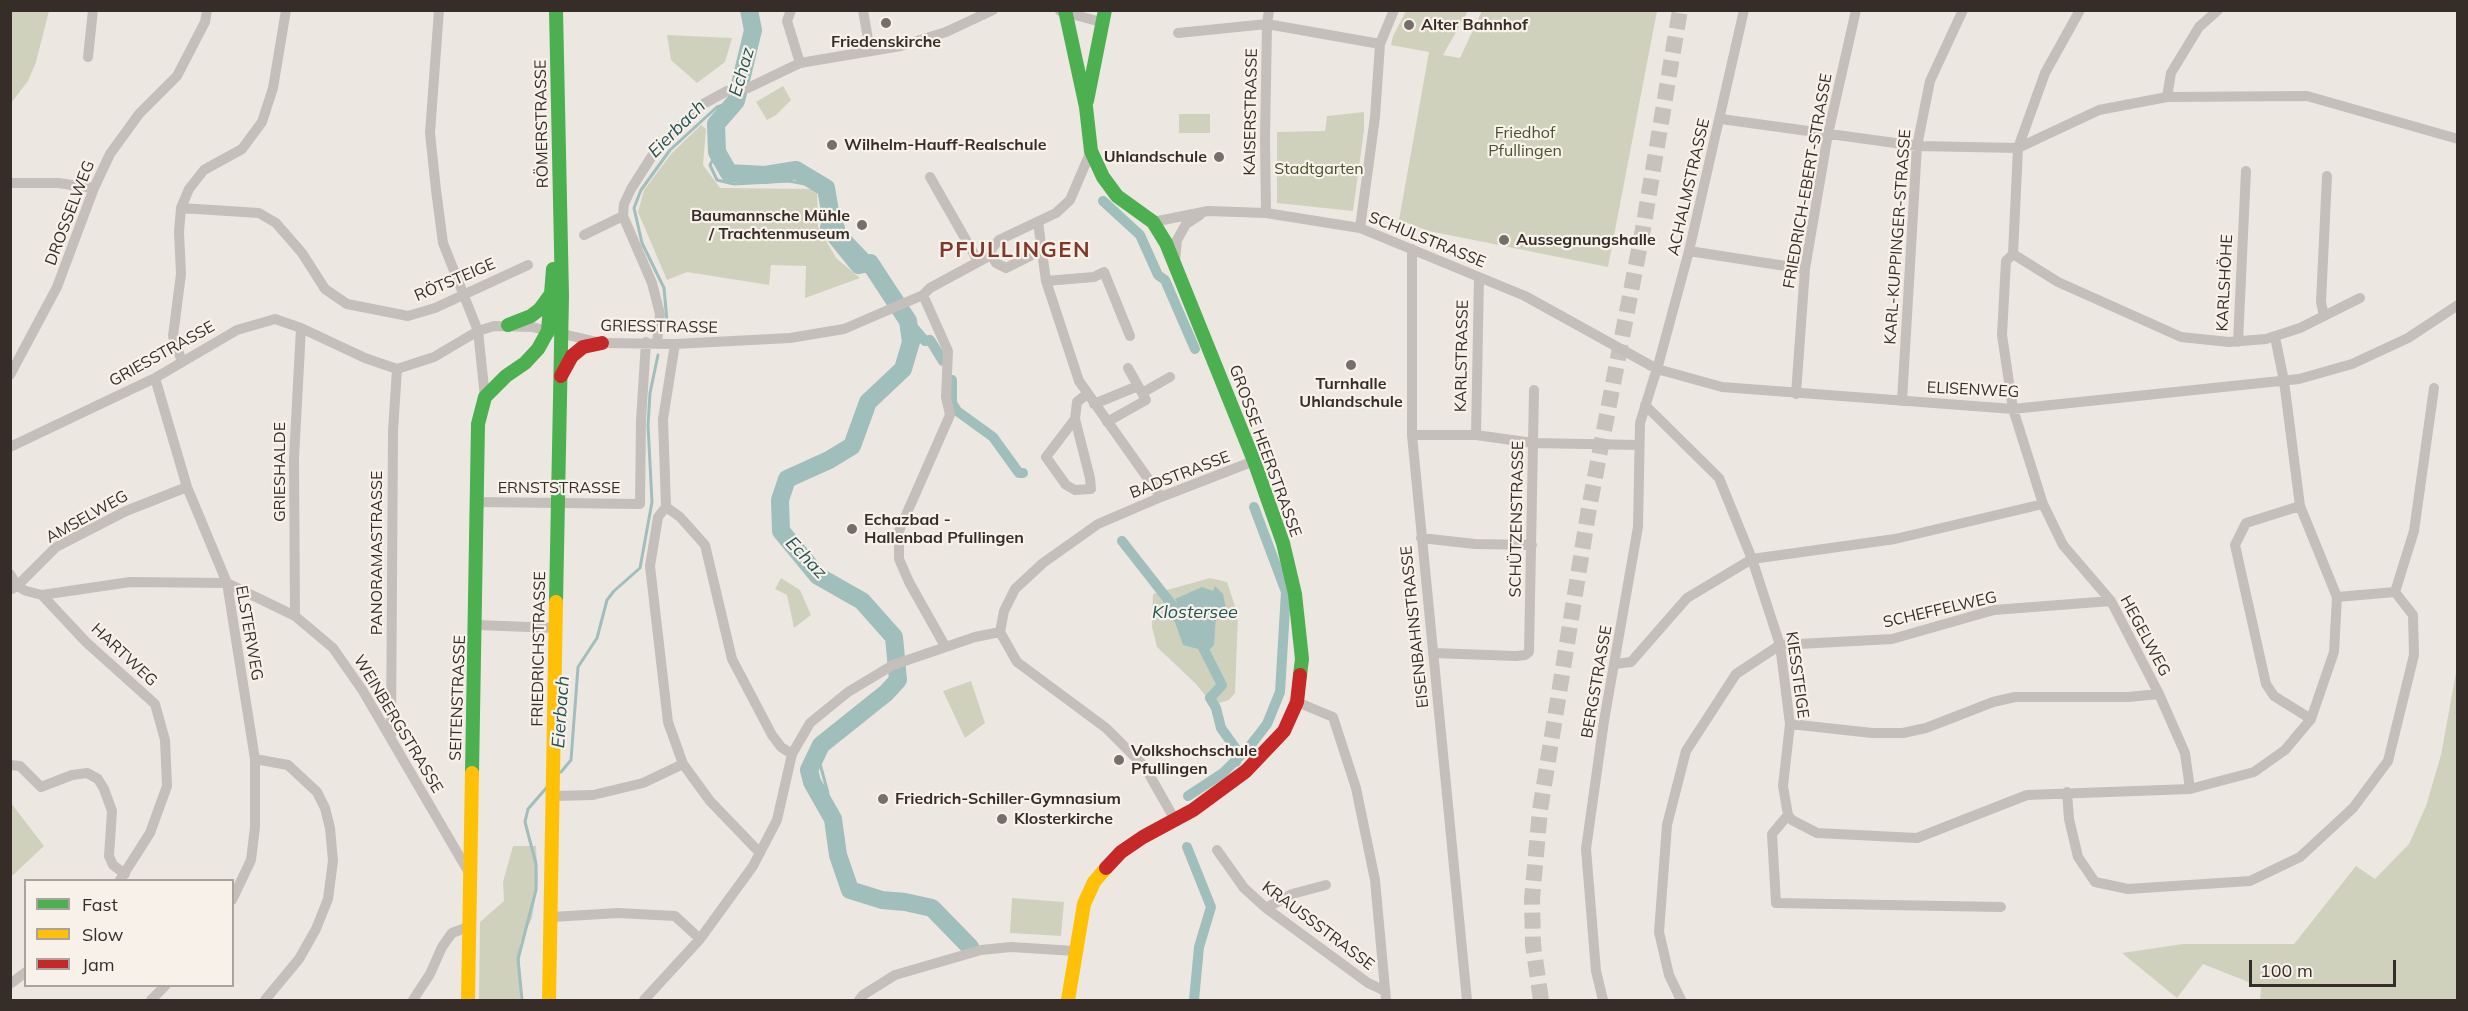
<!DOCTYPE html>
<meta charset="utf-8">
<style>
body{margin:0}
#map{position:relative;width:2468px;height:1011px;overflow:hidden;background:#ede7e2;font-family:Mulish,sans-serif}
canvas{display:block}
.frame{position:absolute;inset:0;border:12px solid #362d29;pointer-events:none}
.legend{position:absolute;left:24px;top:879px;width:210px;height:108px;box-sizing:border-box;background:#f8f1ea;border:2px solid #aaa39d;margin:0;padding:8px 10px;list-style:none;font-size:18px;color:#362d29}
.legend li{display:flex;align-items:center;gap:12px;height:30px}
.legend b{width:30px;border:2px solid #aaa39d}
.scale{position:absolute;left:2249px;top:960px;width:147px;height:27px;box-sizing:border-box;border:3px solid #362d29;border-top:0;padding-left:8px;font-size:18px;line-height:21px;white-space:nowrap;color:#362d29;-webkit-text-stroke:4px #f8f1ea;paint-order:stroke}
</style>
<div id="map">
<canvas width="2468" height="1011"></canvas>
<div class="frame"></div>
<ul class="legend">
<li><b style="height:8px;background:#4caf50"></b>Fast</li>
<li><b style="height:8px;background:#ffc107"></b>Slow</li>
<li><b style="height:8px;background:#c62828"></b>Jam</li>
</ul>
<div class="scale">100 m</div>
</div>
<script>
const context = document.querySelector('canvas').getContext('2d');
context.lineJoin = 'round';
function paint(path, color) { context.fillStyle = color; context.fill(path, 'evenodd'); }
const toPath = rows => new Path2D(rows.map(r => 'M' + r).join(''));
function strokePath(path, color, width, dash) { context.strokeStyle = color; context.lineWidth = width; context.lineCap = dash ? 'butt' : 'round'; context.setLineDash(dash || []); context.stroke(path); }
function write(font, color, halo, rows, align = 'center') {
  context.font = font + ' Mulish,sans-serif'; context.lineWidth = 4.5; context.setLineDash([]); context.textBaseline = 'middle'; context.strokeStyle = halo; context.fillStyle = color; for (const [text, x, y, turn = 0] of rows) {
    context.save(); context.translate(x, y); context.rotate((+turn || 0) * Math.PI / 180); context.textAlign = isNaN(turn) ? turn : align; if (halo) context.strokeText(text, 0, 0); context.fillText(text, 0, 0); context.restore();
  }
}
paint(toPath([
 [11,10,49,11,36,62,28,81,11,103],
 [1406,11,1468,11,1443,55,1460,58,1482,11,1657,11,1608,267,1429,231,1399,220,1429,52,1391,45,1393,36],
 [667,35,732,38,725,62,697,83,671,60],
 [783,86,791,100,776,115,767,120,756,102],
 [1364,112,1364,130,1353,211,1277,203,1277,132,1325,131,1327,116],
 [1179,114,1210,114,1210,133,1179,133],
 [701,125,706,129,703,165,720,188,817,189,818,227,836,258,860,278,805,298,806,266,771,265,769,285,687,272,667,280,638,212,644,190,671,154],
 [781,578,800,590,811,615,794,628,787,595,775,589],
 [1210,578,1227,582,1238,615,1235,693,1229,700,1213,705,1196,684,1157,647,1152,627,1153,594],
 [2457,667,2457,1000,2260,1000,2261,987,2203,964,2177,998,2122,953,2183,944,2294,944,2356,866,2375,879,2409,844,2426,806,2441,755],
 [971,681,985,723,965,738,943,691],
 [11,803,44,846,12,876,11,884],
 [513,846,536,846,538,881,532,918,520,943,520,1000,479,1000,480,922,504,901,503,882],
 [1012,898,1064,902,1061,936,1010,933]
]), '#cfd1bd');
paint(toPath([
 [1215,586,1223,594,1226,609,1216,616,1214,645,1210,649,1202,650,1183,645,1175,622,1167,614,1169,607,1177,602,1175,599,1202,587,1213,591]
]), '#a0bebc');
strokePath(toPath([
 [717,152,710,165,717,180,734,184,789,181,826,188],
 [667,321,664,288,642,243,634,208,641,190,670,150,717,107,736,101],
 [817,753,828,793,825,803],
 [561,772,571,760,578,667,597,638,607,600,614,591,640,568,652,502,648,425,650,393,658,355],
 [522,1000,518,959,536,890,536,864,525,822,528,809,548,786]
]), '#a0bebc', 3);
strokePath(toPath([
 [1103,201,1140,235,1158,275,1165,280,1195,349],
 [831,217,840,227],
 [847,239,870,263],
 [908,321,925,341,930,340,943,361],
 [952,380,952,403,957,411,993,437,1019,473,1023,473],
 [1122,541,1180,615],
 [1197,636,1222,685,1210,698,1216,708,1221,728,1236,749,1236,762],
 [1250,746,1267,724,1280,692,1286,592,1254,507],
 [1188,796,1223,773,1246,750],
 [1187,847,1211,907,1199,947,1194,1000]
]), '#a0bebc', 10);
strokePath(toPath([
 [749,10,753,30,736,101,716,124,717,152,729,173,765,175,796,170,826,188,831,217,829,228,859,265,870,263,908,321,911,342,903,369,868,402,852,446,829,460,787,479,780,500,781,531,818,576,862,601,894,637,898,680,886,693,821,745,809,770,812,782,833,819,838,855,850,890,882,900,905,902,932,908,970,947]
]), '#a0bebc', 18);
strokePath(toPath([
 [1541,1000,1533,945,1532,899,1540,810,1589,508,1643,229,1680,10]
]), '#c8c2bd', 16, [16, 8]);
strokePath(toPath([
 [439,10,430,133,436,190,443,243,478,331,485,397],
 [791,10,787,21,800,63],
 [863,10,870,51],
 [2080,10,2045,73,2018,148,2013,254,2058,282,2181,337,2229,342,2266,339,2300,328,2360,298],
 [1060,11,1101,22],
 [1178,33,1267,24,1380,44],
 [88,57,93,10],
 [2167,97,2171,73,2199,27,2218,10],
 [1721,119,1917,146,2018,148,2099,110,2167,97,2307,96,2458,139],
 [930,177,978,261],
 [10,183,58,183,94,188],
 [181,208,259,213,276,223,302,253,325,289,347,304,408,316,435,308,528,265],
 [1266,213,1265,139,1267,24,1269,10],
 [1038,222,1046,281,1079,381,1161,497],
 [1153,222,1208,211,1266,213,1360,228,1525,296,1657,369,1722,387,2013,409,2299,379,2352,364,2408,338,2458,305],
 [1360,228,1375,117,1380,44,1394,10],
 [584,235,623,216],
 [1412,249,1412,435,1467,1000],
 [1689,251,1805,269],
 [2013,254,2006,261,2002,335,2013,409,2043,504,2063,545,2111,601,2159,694,2185,753,2190,789],
 [991,255,996,263,1006,268,1040,251],
 [1175,261,1177,240,1186,224,1200,215],
 [1046,281,1094,277,1104,272,1130,336],
 [923,295,948,351,946,397,950,415,899,531,899,559,909,582,945,646],
 [2324,316,2321,302,2327,176],
 [657,342,660,314,652,283,623,216,624,204,631,189,652,156,676,130,705,103,727,91,748,88,800,63,901,46,946,32,993,10],
 [2238,342,2246,171],
 [182,362,173,336,181,274,179,232,181,208,189,189,204,170,242,149,262,122,273,88,286,10],
 [10,375,57,287,94,188,110,154,139,114,177,76,205,22,207,10],
 [155,378,187,487,227,583,255,759,255,827,251,860,232,900],
 [1142,393,1170,377],
 [1796,394,1805,269,1828,134,1856,10],
 [1902,401,1917,146,1930,81,1963,10],
 [1094,404,1138,386],
 [1645,405,1719,478,1752,559,1780,645,1790,724,1783,786,1788,815,1772,834,1776,903,2001,907],
 [1075,419,1046,457,1066,485,1075,490,1091,489,1090,478,1075,419,1077,402,1087,394],
 [1107,422,1146,400,1128,368],
 [1412,435,1476,435,1533,443,1639,445],
 [1476,435,1479,277],
 [10,447,155,378,237,330,275,319,301,328,365,358,397,369,434,357,478,331,494,326,532,327,602,343,675,344,790,338,844,329,923,295,930,288,991,255,992,248,999,240,1056,213,1070,200,1091,151],
 [477,502,640,504,641,420,646,342],
 [2300,506,2246,523,2235,545,2266,684,2274,696,2311,719],
 [666,507,658,517,650,566,668,722,683,764,710,801,760,853],
 [666,507,680,517,705,545,732,659,772,735,781,747,792,754],
 [666,507,663,419,675,344],
 [1421,538,1475,544,1532,545],
 [10,574,17,586,26,591,42,595,130,582,227,583,295,616,333,648,363,691,468,871],
 [10,590,17,586,56,547,126,511,187,487],
 [2395,592,2414,531,2434,388],
 [42,595,86,642,155,704,165,740,167,786,150,833,120,880],
 [295,616,294,458,301,328],
 [476,625,556,628],
 [1433,653,1516,656,1525,655,1529,652,1534,390],
 [1615,664,1631,662,1687,598,1752,559,1895,539,2043,504],
 [1297,702,1333,717,1356,788,1375,880,1386,1000],
 [1790,724,1872,733,1903,733,1926,728,1993,702,2015,697,2128,697,2159,694],
 [391,735,393,431,397,369],
 [255,759,288,765,317,792,325,808,330,828,333,861,328,899,316,929,299,959,265,1000],
 [10,765,20,766,41,787,72,775,87,773,98,779,104,789,112,811,109,856,113,865,125,874],
 [2067,792,2069,819,2078,857,2095,882,2128,889,2250,881,2300,857,2353,808,2388,761,2414,655,2413,615,2395,592,2337,597],
 [554,796,593,795,643,783,683,764],
 [1788,815,1792,820,1817,833,1917,838,2027,795,2190,789,2254,772,2285,750,2311,719,2334,652,2337,597,2300,506,2284,381,2275,337],
 [1175,820,1145,767,1106,728,1017,662,1000,632,1004,611,1015,589,1043,563,1098,524,1161,497,1254,461],
 [1217,850,1244,888,1266,908,1368,983,1383,990],
 [1266,908,1292,894,1326,885],
 [552,917,618,913,675,916,700,939],
 [10,984,26,972],
 [151,1000,165,986],
 [413,1000,430,974,442,947,452,933,468,927],
 [644,1000,700,939,753,866,777,820,792,754,810,723,848,692,893,665,975,637,1000,632],
 [859,1000,863,995,895,975,981,950,1011,947,1075,951],
 [1603,1000,1596,971,1586,849,1604,721,1638,527,1640,423,1659,362,1689,251,1744,10],
 [1681,1000,1669,975,1659,932,1667,825,1686,751,1736,674,1780,645,1892,639,1994,610,2111,601]
]), '#c5bfbb', 10);
strokePath(toPath([
 [556,10,562,296,556,602],
 [1065,10,1086,107,1091,151,1103,177,1117,196,1153,222,1166,243,1254,461,1283,543,1295,594,1302,659,1300,675],
 [1087,101,1105,10],
 [508,325,531,316,540,309,551,294],
 [472,773,478,424,485,397,506,376,525,363,538,349,548,331,553,269]
]), '#4caf50', 14);
strokePath(toPath([
 [468,1000,472,773],
 [549,1000,556,602],
 [1068,1000,1084,904,1094,882,1106,868]
]), '#ffc107', 14);
strokePath(toPath([
 [561,376,572,356,583,347,602,343],
 [1106,868,1121,852,1143,837,1193,810,1246,771,1284,731,1297,702,1300,675]
]), '#c62828', 14);
for (const [x, y, r, color] of [
 [886,23,6,"#766e6a"],
 [1409,25,6,"#766e6a"],
 [832,145,6,"#766e6a"],
 [1219,157,6,"#766e6a"],
 [862,225,6,"#766e6a"],
 [1504,240,6,"#766e6a"],
 [1351,365,6,"#766e6a"],
 [852,529,6,"#766e6a"],
 [1119,760,6,"#766e6a"],
 [883,799,6,"#766e6a"],
 [1002,819,6,"#766e6a"]
]) { const dot = new Path2D(); dot.arc(x, y, r, 0, 2 * Math.PI); context.fillStyle = color; context.fill(dot); strokePath(dot, '#f8f1ea', 2); }
write('bold 16px', '#362d29', '#f8f1ea', [
 ["Alter Bahnhof",1421,25],
 ["Friedenskirche",886,42,"center"],
 ["Wilhelm-Hauff-Realschule",844,145],
 ["Uhlandschule",1207,157,"right"],
 ["Baumannsche Mühle",850,216,"right"],
 ["/ Trachtenmuseum",850,234,"right"],
 ["Aussegnungshalle",1516,240],
 ["Turnhalle",1351,384,"center"],
 ["Uhlandschule",1351,402,"center"],
 ["Echazbad -",864,520],
 ["Hallenbad Pfullingen",864,538],
 ["Volkshochschule",1131,751],
 ["Pfullingen",1131,769],
 ["Friedrich-Schiller-Gymnasium",895,799],
 ["Klosterkirche",1014,819]
], 'left');
write('16px', '#362d29', '#f8f1ea', [
 ["KAISERSTRASSE",1251,112,-89],
 ["RÖMERSTRASSE",542,124,-91],
 ["FRIEDRICH-EBERT-STRASSE",1808,181,-80],
 ["ACHALMSTRASSE",1689,187,-77],
 ["DROSSELWEG",70,213,-69],
 ["KARL-KUPPINGER-STRASSE",1898,237,-86],
 ["SCHULSTRASSE",1427,240,22],
 ["RÖTSTEIGE",455,280,-23],
 ["KARLSHÖHE",2225,283,-87],
 ["GRIESSTRASSE",659,327,1],
 ["GRIESSTRASSE",162,354,-29],
 ["KARLSTRASSE",1462,356,-89],
 ["ELISENWEG",1973,390,3],
 ["GROSSE HEERSTRASSE",1265,451,70],
 ["GRIESHALDE",280,472,-90],
 ["BADSTRASSE",1180,475,-21],
 ["ERNSTSTRASSE",559,488],
 ["AMSELWEG",87,517,-29],
 ["SCHÜTZENSTRASSE",1517,519,-89],
 ["PANORAMASTRASSE",377,553,-90],
 ["SCHEFFELWEG",1940,610,-13],
 ["EISENBAHNSTRASSE",1415,627,-96],
 ["ELSTERWEG",249,633,80],
 ["HEGELWEG",2145,636,62],
 ["FRIEDRICHSTRASSE",539,649,-89],
 ["HARTWEG",124,655,43],
 ["KIESSTEIGE",1797,675,82],
 ["BERGSTRASSE",1597,682,-80],
 ["SEITENSTRASSE",458,698,-88],
 ["WEINBERGSTRASSE",398,724,59],
 ["KRAUSSSTRASSE",1318,926,37]
]);
write('16px', '#47532f', '#f8f1ea', [
 ["Friedhof",1525,133],
 ["Pfullingen",1525,151],
 ["Stadtgarten",1319,169]
]);
write('italic 18px', '#225455', '#f8f1ea', [
 ["Echaz",742,72,-74],
 ["Eierbach",677,129,-45],
 ["Echaz",806,558,46],
 ["Klostersee",1195,613],
 ["Eierbach",561,712,-86]
]);
context.letterSpacing = '1.5px';
write('bold 22px', '#7f3928', '#f8f1ea', [
 ["PFULLINGEN",1015,250]
]);
context.letterSpacing = '0px';
</script>
